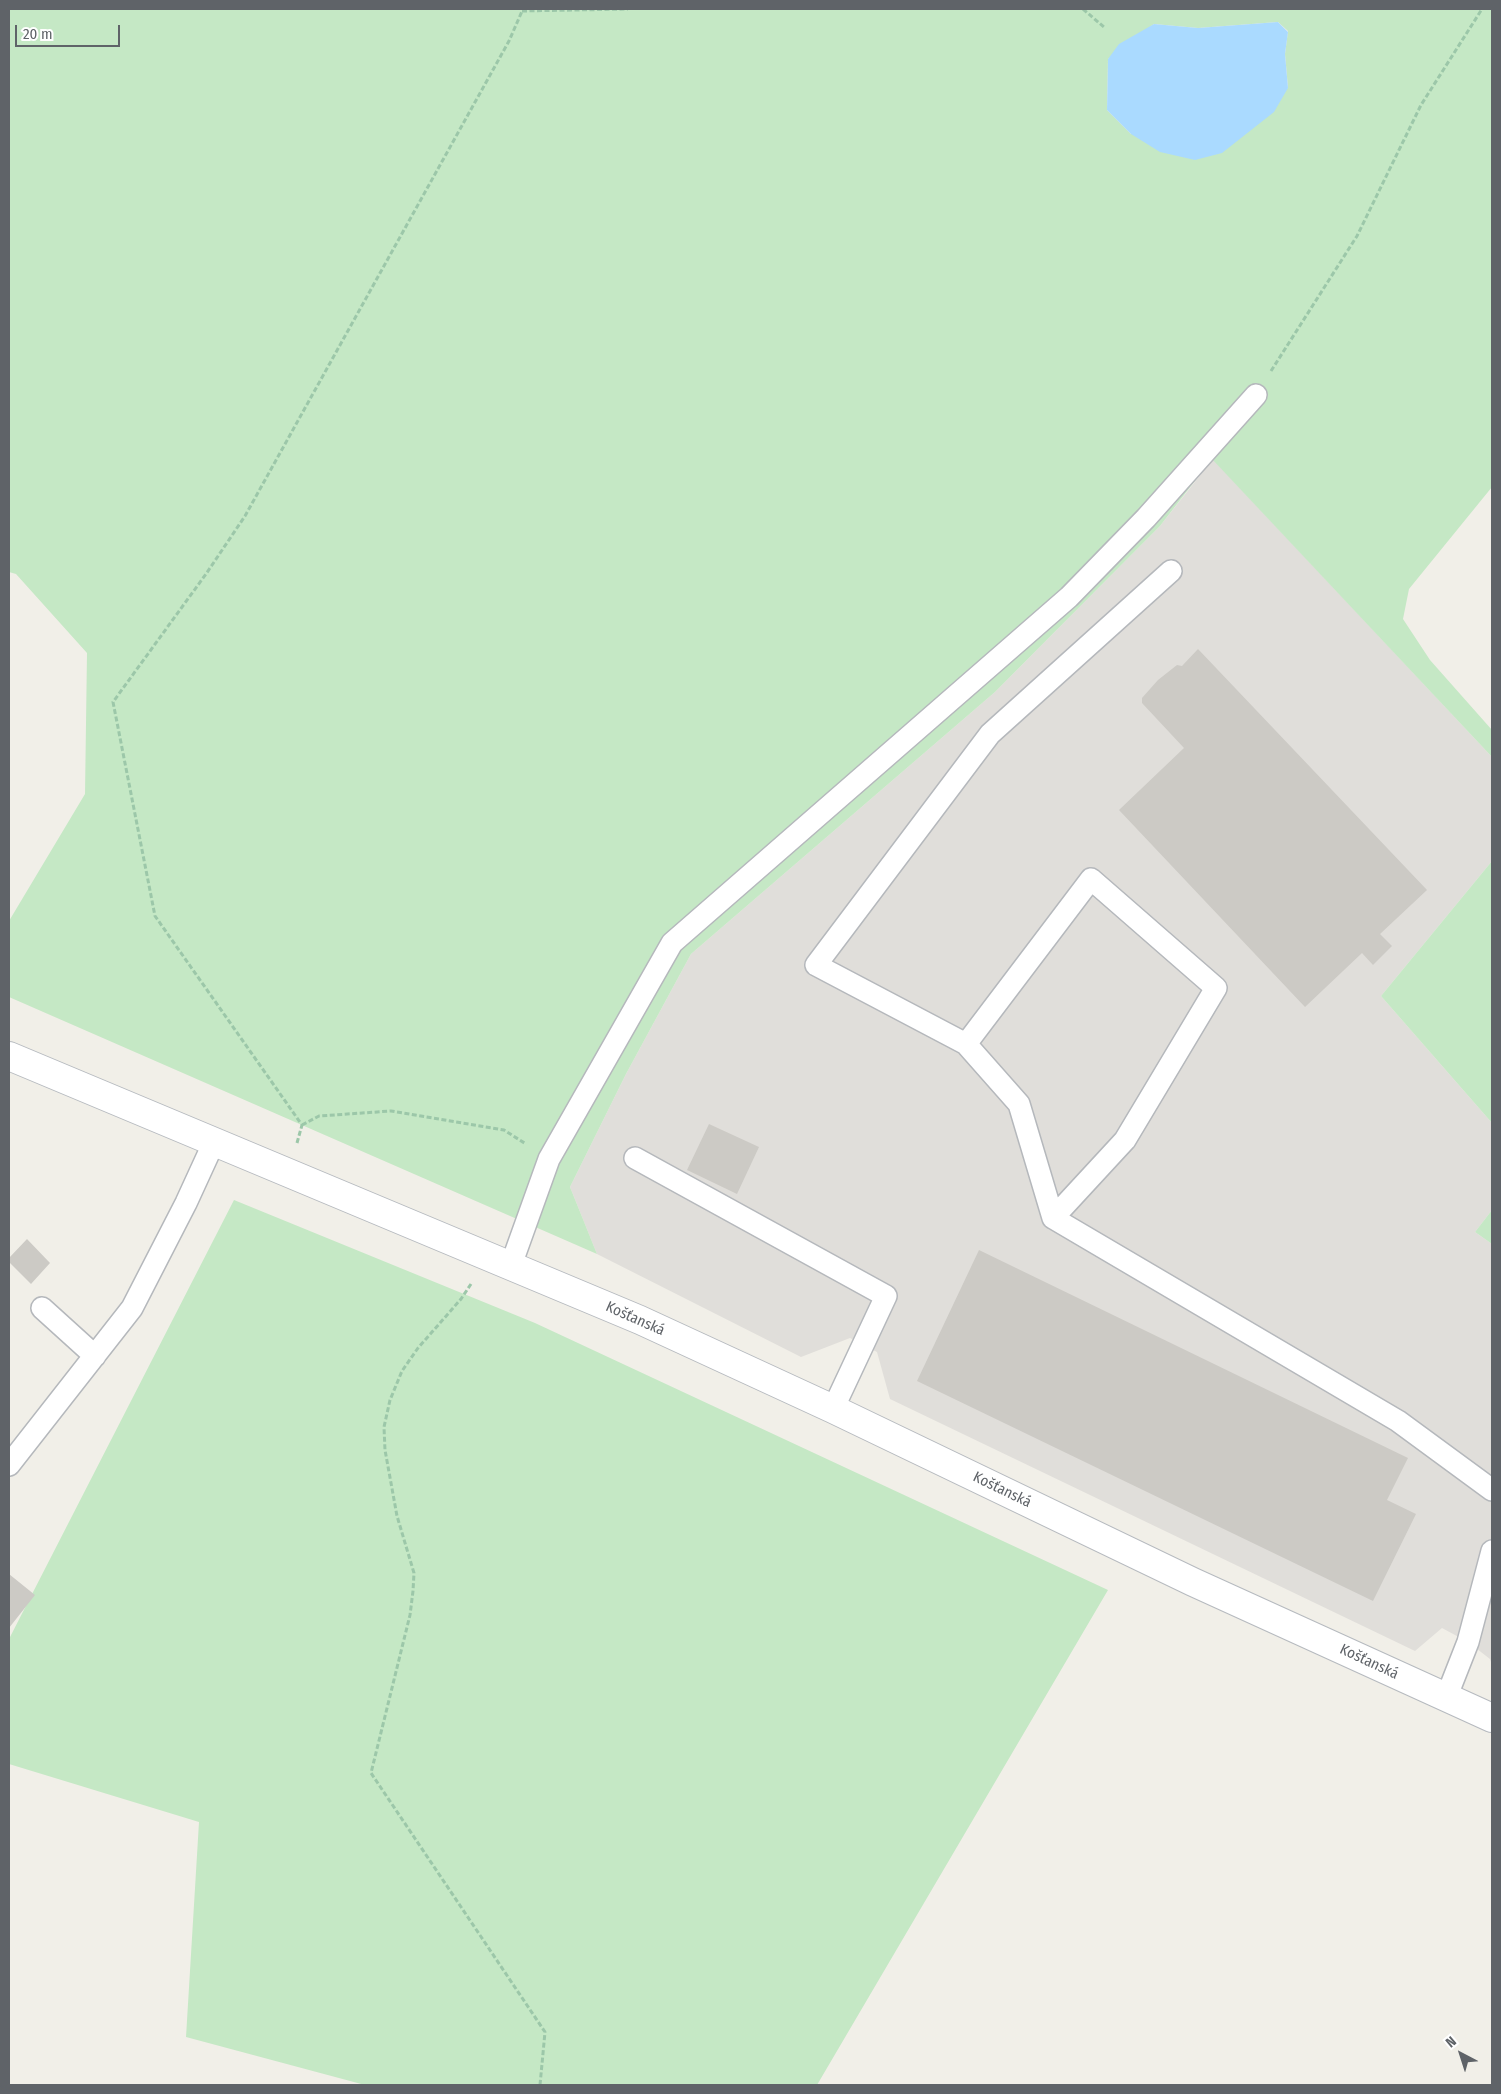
<!DOCTYPE html>
<meta charset="utf-8">
<style>
body{margin:0}
#map{position:relative;width:1501px;height:2094px;overflow:hidden;background:#f1efe8;font-family:"Fira Sans Condensed",sans-serif}
canvas{display:block}
.frame{position:absolute;inset:0;border:10px solid #5f6368;pointer-events:none}
.north{position:absolute;left:1436px;top:2029px;width:50px;height:50px;-webkit-text-stroke:4px #fff;paint-order:stroke;rotate:320deg;font-size:14px;font-weight:700;line-height:20px;text-align:center;color:#5f6368}
.north::after{content:'';display:block;margin:auto;width:18px;height:22px;background:#5f6368;clip-path:polygon(50% 0,100% 100%,50% 72%,0 100%)}
.scale{position:absolute;left:15px;top:25px;width:105px;height:22px;box-sizing:border-box;border:2px solid #5f6368;border-top:0;padding-left:6px;font-size:15px;line-height:18px;white-space:nowrap;color:#5f6368;-webkit-text-stroke:4px #fff;paint-order:stroke}
</style>
<div id="map">
<canvas width="1501" height="2094"></canvas>
<div class="frame"></div>
<div class="north">N</div>
<div class="scale">20 m</div>
</div>
<script>
const context = document.querySelector('canvas').getContext('2d');
context.lineJoin = 'round';
function paint(path, color) { context.fillStyle = color; context.fill(path, 'evenodd'); }
const toPath = rows => new Path2D(rows.map(r => 'M' + r).join(''));
function strokePath(path, color, width, dash) { context.strokeStyle = color; context.lineWidth = width; context.lineCap = dash ? 'butt' : 'round'; context.setLineDash(dash || []); context.stroke(path); }
function write(font, color, halo, rows, align = 'center') {
  context.font = font + ' "Fira Sans Condensed",sans-serif'; context.lineWidth = 5; context.setLineDash([]); context.textBaseline = 'middle'; context.strokeStyle = halo; context.fillStyle = color; for (const [text, x, y, turn = 0] of rows) {
    context.save(); context.translate(x, y); context.rotate((+turn || 0) * Math.PI / 180); context.textAlign = isNaN(turn) ? turn : align; if (halo) context.strokeText(text, 0, 0); context.fillText(text, 0, 0); context.restore();
  }
}
paint(toPath([
 [1213,459,1492,757,1492,861,1381,996,1492,1123,1492,1210,1475,1232,1492,1244,1492,1665,1490,1659,1468,1642,1442,1628,1415,1651,890,1399,877,1352,850,1338,801,1357,597,1254,570,1187,626,1074,691,954,995,692,1160,526]
]), '#e0deda');
paint(toPath([
 [9,9,1492,9,1492,487,1409,589,1403,619,1430,660,1492,730,1492,757,1212,459,1160,526,995,692,691,954,626,1074,570,1187,597,1254,9,997,9,921,85,794,87,653,16,574,9,572],
 [1278,22,1288,31,1285,54,1288,88,1131,134,1107,110,1108,59,1154,24,1198,28],
 [1492,861,1492,1123,1381,996],
 [234,1200,535,1323,1108,1590,817,2085,365,2085,186,2037,199,1822,9,1764,9,1639],
 [1492,1210,1492,1244,1475,1232]
]), '#c5e8c5');
paint(toPath([
 [1278,22,1288,32,1285,54,1288,88,1274,112,1222,153,1195,160,1160,152,1131,134,1107,110,1108,59,1119,44,1154,24,1198,28]
]), '#aadaff');
paint(toPath([
 [1198,649,1427,890,1380,934,1392,946,1373,965,1362,953,1305,1007,1119,810,1184,748,1142,703,1142,698,1158,680,1177,665,1182,666],
 [709,1124,759,1147,737,1194,687,1170],
 [27,1239,50,1263,31,1284,9,1262,9,1258],
 [979,1250,1408,1458,1387,1500,1416,1514,1373,1601,917,1381],
 [9,1574,35,1595,9,1628]
]), '#cccac5');
const lane = toPath([
 [1171,571,990,734,816,965,966,1044,1019,1104,1053,1218,1398,1421,1492,1490],
 [966,1044,1091,879,1216,988,1125,1140,1053,1218],
 [635,1158,886,1296,833,1409],
 [511,1265,549,1159,672,943,1069,597,1146,518,1256,395],
 [42,1308,95,1356],
 [9,1465,132,1308,186,1203,214,1142],
 [1446,1698,1468,1642,1492,1551]
]);
const secondary = toPath([
 [9,1056,640,1320,833,1409,1193,1582,1492,1718]
]);
strokePath(lane, '#b5b8bc', 24);
strokePath(secondary, '#b6babf', 30);
strokePath(toPath([
 [1083,9,1105,28],
 [522,11,628,9],
 [1271,371,1357,236,1421,105,1482,9],
 [302,1125,319,1116,391,1111,504,1130,526,1144],
 [297,1143,302,1125,155,916,113,702,206,574,245,516,509,41,523,9],
 [471,1284,461,1299,418,1348,402,1371,390,1400,384,1427,385,1450,397,1516,414,1573,413,1591,410,1615,371,1773,545,2032,540,2085]
]), '#9cc7a9', 3, [5, 2.5]);
strokePath(lane, '#fff', 21);
strokePath(secondary, '#fff', 28);
write('15px', '#5f6368', '#fff', [
 ["Košťanská",635,1319,24],
 ["Košťanská",1002,1490,26],
 ["Košťanská",1369,1662,25]
]);
</script>
